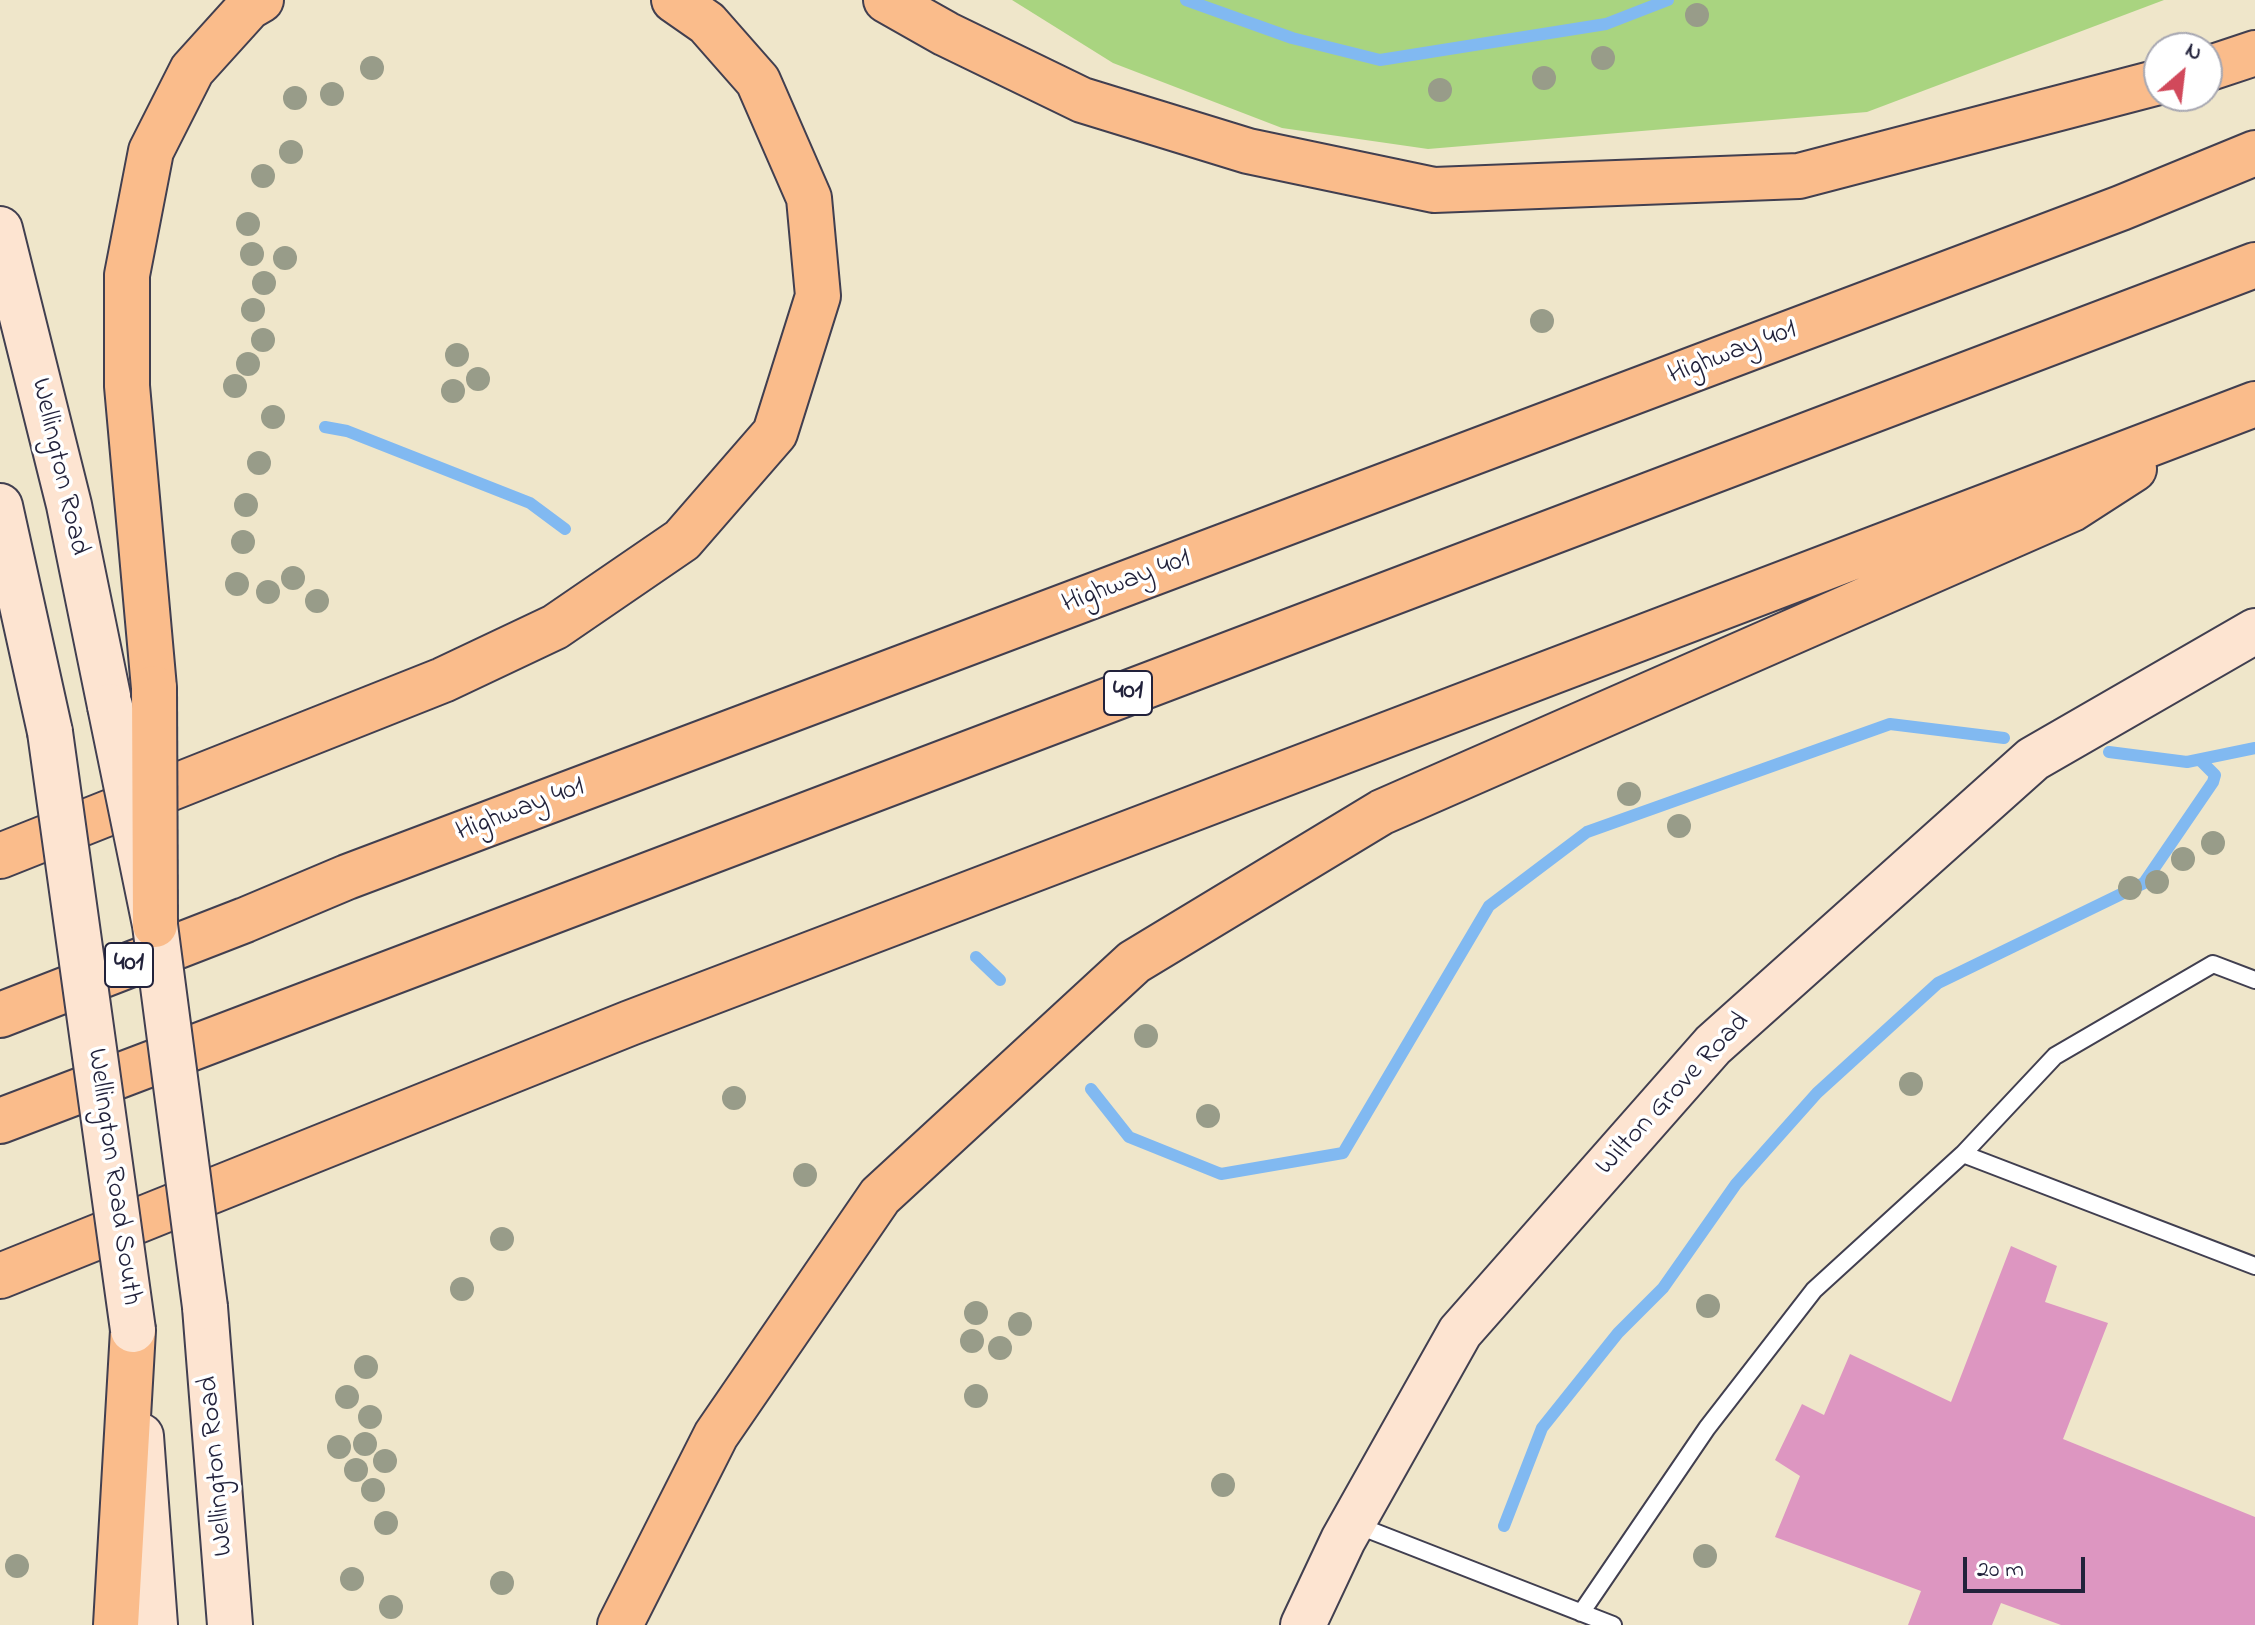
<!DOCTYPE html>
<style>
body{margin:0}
#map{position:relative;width:2255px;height:1625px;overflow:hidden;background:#efe6ca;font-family:"Indie Flower",sans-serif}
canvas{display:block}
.north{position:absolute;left:2143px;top:32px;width:80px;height:80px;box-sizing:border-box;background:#fff;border:2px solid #a7a7b1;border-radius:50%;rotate:28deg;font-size:22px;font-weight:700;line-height:32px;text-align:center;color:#22223b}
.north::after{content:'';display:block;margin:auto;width:28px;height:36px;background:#d1495b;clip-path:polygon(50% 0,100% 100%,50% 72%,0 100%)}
.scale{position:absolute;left:1963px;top:1557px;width:122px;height:36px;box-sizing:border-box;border:4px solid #22223b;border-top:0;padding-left:10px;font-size:24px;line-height:28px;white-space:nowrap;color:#22223b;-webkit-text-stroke:6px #fff;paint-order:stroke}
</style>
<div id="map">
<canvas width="2255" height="1625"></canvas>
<div class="north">N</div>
<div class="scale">20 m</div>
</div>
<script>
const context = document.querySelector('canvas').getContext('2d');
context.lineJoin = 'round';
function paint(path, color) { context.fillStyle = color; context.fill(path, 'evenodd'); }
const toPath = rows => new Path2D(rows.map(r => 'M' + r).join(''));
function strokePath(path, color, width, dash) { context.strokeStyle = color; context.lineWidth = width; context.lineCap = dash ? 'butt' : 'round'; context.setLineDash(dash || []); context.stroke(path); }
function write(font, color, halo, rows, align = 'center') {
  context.font = font + ' "Indie Flower",sans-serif'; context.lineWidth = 7; context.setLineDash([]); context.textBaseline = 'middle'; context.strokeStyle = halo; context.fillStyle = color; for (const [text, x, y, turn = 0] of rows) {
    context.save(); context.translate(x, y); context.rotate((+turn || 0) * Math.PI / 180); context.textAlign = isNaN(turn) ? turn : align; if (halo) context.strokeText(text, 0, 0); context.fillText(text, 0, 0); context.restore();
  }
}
paint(toPath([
 [1012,0,2164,0,1867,112,1428,149,1282,128,1113,63]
]), '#a9d480');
strokePath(toPath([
 [1186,0,1292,38,1380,60,1606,24,1668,0],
 [325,427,347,431,530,503,565,529],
 [2109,752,2187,762,2255,748],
 [976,957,1000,980],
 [1091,1089,1129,1137,1221,1174,1343,1153,1489,906,1587,832,1890,724,2004,738],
 [1504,1526,1542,1428,1618,1333,1663,1288,1736,1184,1817,1093,1938,983,2144,883,2213,782,2215,775,2201,761]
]), '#81b9f1', 12);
paint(toPath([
 [2011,1246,2057,1266,2045,1302,2108,1323,2063,1439,2255,1517,2255,1625,2061,1625,2001,1603,1992,1625,1908,1625,1921,1591,1775,1537,1800,1476,1775,1460,1802,1404,1824,1415,1850,1354,1951,1402]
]), '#dd96c1');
const lane = toPath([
 [1963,1154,2055,1056,2213,964,2255,980],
 [1354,1524,1613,1625],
 [1581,1613,1707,1428,1814,1290,1963,1154,2255,1266]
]);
const secondary = toPath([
 [0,229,69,505,110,706],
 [0,506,50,732],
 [205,1307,230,1625],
 [141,1436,155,1625],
 [1303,1625,1343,1540,1460,1332,1713,1045,2033,759,2255,631]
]);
const highway = toPath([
 [886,0,946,34,1082,100,1248,151,1434,190,1799,176,2159,82],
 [2207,69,2255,53],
 [154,688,127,386,127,275,151,151,192,70,249,7,261,0],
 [0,856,443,680,555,627,682,540,775,433,818,296,809,198,758,81,707,23,674,0],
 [0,1015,245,920,347,877,2121,208,2255,153],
 [0,1121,2255,265],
 [0,1276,630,1023,2255,404],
 [116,1625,133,1330],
 [620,1625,716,1435,880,1196,1134,962,1382,812,2072,509,2134,469]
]);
strokePath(lane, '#413f50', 20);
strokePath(secondary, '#413f50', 48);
strokePath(highway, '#413f50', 48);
strokePath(lane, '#fff', 16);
strokePath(secondary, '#fde4d1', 44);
strokePath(highway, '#fabc8b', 44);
const secondaryBridge = toPath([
 [110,706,155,925,205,1307],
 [50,732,133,1330]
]);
const highwayBridge = toPath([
 [154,688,155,925]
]);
strokePath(secondaryBridge, '#413f50', 48, []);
strokePath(highwayBridge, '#413f50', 48, []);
strokePath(secondaryBridge, '#fde4d1', 44);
strokePath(highwayBridge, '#fabc8b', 44);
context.fillStyle = '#989c89';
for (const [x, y] of [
 [1697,15],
 [1603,58],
 [372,68],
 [1544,78],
 [1440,90],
 [332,94],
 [295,98],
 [291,152],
 [263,176],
 [248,224],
 [252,254],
 [285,258],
 [264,283],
 [253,310],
 [1542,321],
 [263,340],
 [457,355],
 [248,364],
 [478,379],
 [235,386],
 [453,391],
 [273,417],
 [259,463],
 [246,505],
 [243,542],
 [293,578],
 [237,584],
 [268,592],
 [317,601],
 [1629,794],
 [1679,826],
 [2213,843],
 [2183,859],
 [2157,882],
 [2130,888],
 [1146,1036],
 [1911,1084],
 [734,1098],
 [1208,1116],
 [805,1175],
 [502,1239],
 [462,1289],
 [1708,1306],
 [976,1313],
 [1020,1324],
 [972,1341],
 [1000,1348],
 [366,1367],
 [976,1396],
 [347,1397],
 [370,1417],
 [365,1444],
 [339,1447],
 [385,1461],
 [356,1470],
 [1223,1485],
 [373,1490],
 [386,1523],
 [1705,1556],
 [17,1566],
 [352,1579],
 [502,1583],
 [391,1607]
]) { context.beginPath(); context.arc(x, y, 12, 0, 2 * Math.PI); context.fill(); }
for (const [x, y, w] of [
 [1128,693,48],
 [129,965,48]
]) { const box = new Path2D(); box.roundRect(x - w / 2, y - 22, w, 44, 6); context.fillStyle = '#fff'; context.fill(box); strokePath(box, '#22223b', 2); }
write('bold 26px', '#22223b', null, [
 ["401",1128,693],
 ["401",129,965]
]);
write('28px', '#22223b', '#fff', [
 ["Highway 401",1733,354,-21],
 ["Wellington Road",58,467,77],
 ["Highway 401",1127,583,-21],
 ["Highway 401",521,811,-21],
 ["Wilton Grove Road",1674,1095,-47],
 ["Wellington Road South",112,1177,82],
 ["Wellington Road",218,1466,-95]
]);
</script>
